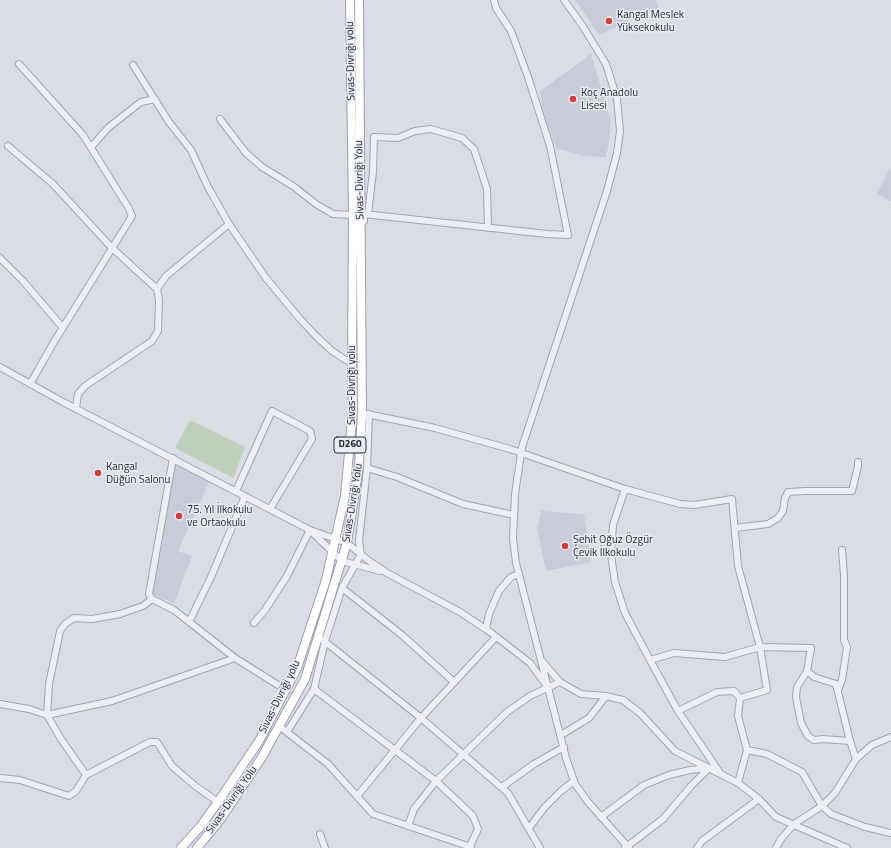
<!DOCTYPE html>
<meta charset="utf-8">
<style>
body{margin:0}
canvas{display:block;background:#dbdde6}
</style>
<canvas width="891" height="848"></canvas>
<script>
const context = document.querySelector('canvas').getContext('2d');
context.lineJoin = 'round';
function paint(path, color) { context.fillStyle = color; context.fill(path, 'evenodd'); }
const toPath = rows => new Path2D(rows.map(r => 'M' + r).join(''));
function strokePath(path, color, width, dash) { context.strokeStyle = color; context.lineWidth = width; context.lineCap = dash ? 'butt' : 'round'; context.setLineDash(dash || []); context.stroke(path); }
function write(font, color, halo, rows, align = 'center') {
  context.font = font + ' "Titillium Web",sans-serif'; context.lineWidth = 3; context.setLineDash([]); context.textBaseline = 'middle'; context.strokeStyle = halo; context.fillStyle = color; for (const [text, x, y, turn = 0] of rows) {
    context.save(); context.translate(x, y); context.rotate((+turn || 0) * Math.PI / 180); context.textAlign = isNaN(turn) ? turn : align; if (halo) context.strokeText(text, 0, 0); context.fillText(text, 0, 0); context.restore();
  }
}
paint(toPath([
 [575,0,656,0,658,8,599,35],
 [591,54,611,121,609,142,606,157,583,156,556,148,542,107,540,91],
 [891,167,891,201,877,194],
 [174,463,210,480,178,551,192,556,174,604,156,596,151,592],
 [541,511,584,514,591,562,546,571,537,530]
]), '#c9ccd8');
paint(toPath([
 [190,420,245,447,233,478,175,448]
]), '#bed0bc');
const minor = toPath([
 [564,0,582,25,606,64,617,99,620,131,617,153,607,191,522,447,515,494,513,539,516,563,566,758,575,784,588,802,629,848],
 [19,64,83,135,128,207,132,216,54,342,30,384],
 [133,65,169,122,191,150,208,187,229,224,266,278,300,319,316,336,332,351,352,364],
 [220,119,246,153,262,167,293,186,316,204,333,214,353,215],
 [8,146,53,184,112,248,157,289,159,300,158,331,152,341,85,386,78,394,76,409],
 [91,147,109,127,141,102,155,99],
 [368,214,373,172,374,137,398,138,415,131,431,129,462,138,474,149,487,189,488,228],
 [364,221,364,214,547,234,568,235,550,146,528,77,511,31,496,8,494,0],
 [0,258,23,281,63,328],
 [157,289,166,276,229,224],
 [0,367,63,402,310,530,347,543,368,560,387,573,460,612,490,632,530,663,546,685],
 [362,413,435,428,510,449,625,489,680,504,694,505,732,499,738,566,760,647,767,690,740,698],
 [173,458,149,594,152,599,174,610,235,658,278,685],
 [367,468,397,477,463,504,514,515],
 [625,489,613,525,611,555,615,582,625,613,650,660,678,711,720,773],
 [236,491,272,411,310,431,312,439,270,509],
 [735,528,768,524,778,518,783,511,785,498,788,492,805,491,852,491,858,466,858,462],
 [312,532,342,561,380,571],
 [342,588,402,635,454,682],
 [189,622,211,577,245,496],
 [254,623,265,610,287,576,310,530],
 [486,629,489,614,499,591,511,577,519,574],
 [323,640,421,718,508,793,540,848],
 [650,660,674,653,725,657,760,647,811,648,807,671,814,677,836,684,850,741,856,759],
 [542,661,560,682,581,694,606,696,623,700,640,713,675,751,738,783,759,799,776,817,847,848],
 [807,671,797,687,796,697,801,723,808,736,814,740,823,739,850,741],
 [314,689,436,781,473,816,478,829,469,848],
 [838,690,842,680,847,647,844,640,844,575,842,550],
 [0,704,29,709,47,715,112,701,235,658],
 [678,711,717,692,734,691,740,698,738,716,747,750,738,783],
 [279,726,328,764,373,814,471,847],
 [287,732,314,689,325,641,342,588,361,554,359,541,367,468,369,414],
 [561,735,589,718,606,696],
 [747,750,767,754,802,772,822,806,831,814,865,827,891,833],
 [86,775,61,739,47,715,49,684,60,631,65,624,74,618,92,619,120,614,143,606,152,599],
 [0,778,20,780,69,796,76,791,86,775,150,742,157,742,172,766,194,785,218,802],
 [502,787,534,764,564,747],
 [358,795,421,718,496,637],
 [601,817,644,785,669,775,690,770,709,768],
 [408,826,414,809,436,781,507,712,530,696,560,682],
 [529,828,544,808,561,791,574,781],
 [320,834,325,848],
 [625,848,663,819,691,786,709,768],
 [697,848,702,841,759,799],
 [776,848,781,839,794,824,822,806,835,793,856,759,872,745,891,737]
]);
const major = toPath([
 [181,848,200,827,218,802,259,741,297,668,326,580,345,496,353,410,352,364,353,215,350,0],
 [197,848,220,820,262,757,305,679,347,543,359,465,362,413,359,0]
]);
strokePath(minor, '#a1a3b0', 8);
strokePath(major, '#9aa0b2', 10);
strokePath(minor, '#eeeff4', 6);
strokePath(major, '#fff', 8);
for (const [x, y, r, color] of [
 [609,21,4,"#cf403c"],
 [573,99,4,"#cf403c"],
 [98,473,4,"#cf403c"],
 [179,516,4,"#cf403c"],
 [565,546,4,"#cf403c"]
]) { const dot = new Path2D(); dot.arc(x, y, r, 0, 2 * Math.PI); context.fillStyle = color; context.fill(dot); strokePath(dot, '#eaecf4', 1.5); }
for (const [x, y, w] of [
 [350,445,32]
]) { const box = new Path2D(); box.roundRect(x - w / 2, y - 8, w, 16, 3); context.fillStyle = '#eaecf4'; context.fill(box); strokePath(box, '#25293c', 1); }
write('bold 10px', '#25293c', null, [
 ["D260",350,445]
]);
write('11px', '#25293c', '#eaecf4', [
 ["Kangal Meslek",617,15],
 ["Yüksekokulu",617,28],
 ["Koç Anadolu",581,93],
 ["Lisesi",581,106],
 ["Kangal",106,467],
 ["Düğün Salonu",106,480],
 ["75. Yıl İlkokulu",187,510],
 ["ve Ortaokulu",187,523],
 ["Şehit Oğuz Özgür",573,540],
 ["Çevik İlkokulu",573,553]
], 'left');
write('11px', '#25293c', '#eaecf4', [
 ["Sivas-Divriği yolu",351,61,-91],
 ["Sivas-Divriği Yolu",360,180,-91],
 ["Sivas-Divriği yolu",352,385,-90],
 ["Sivas-Divriği Yolu",353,503,-81],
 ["Sivas-Divriği yolu",280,697,-64],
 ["Sivas-Divriği Yolu",232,800,-55]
]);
</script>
